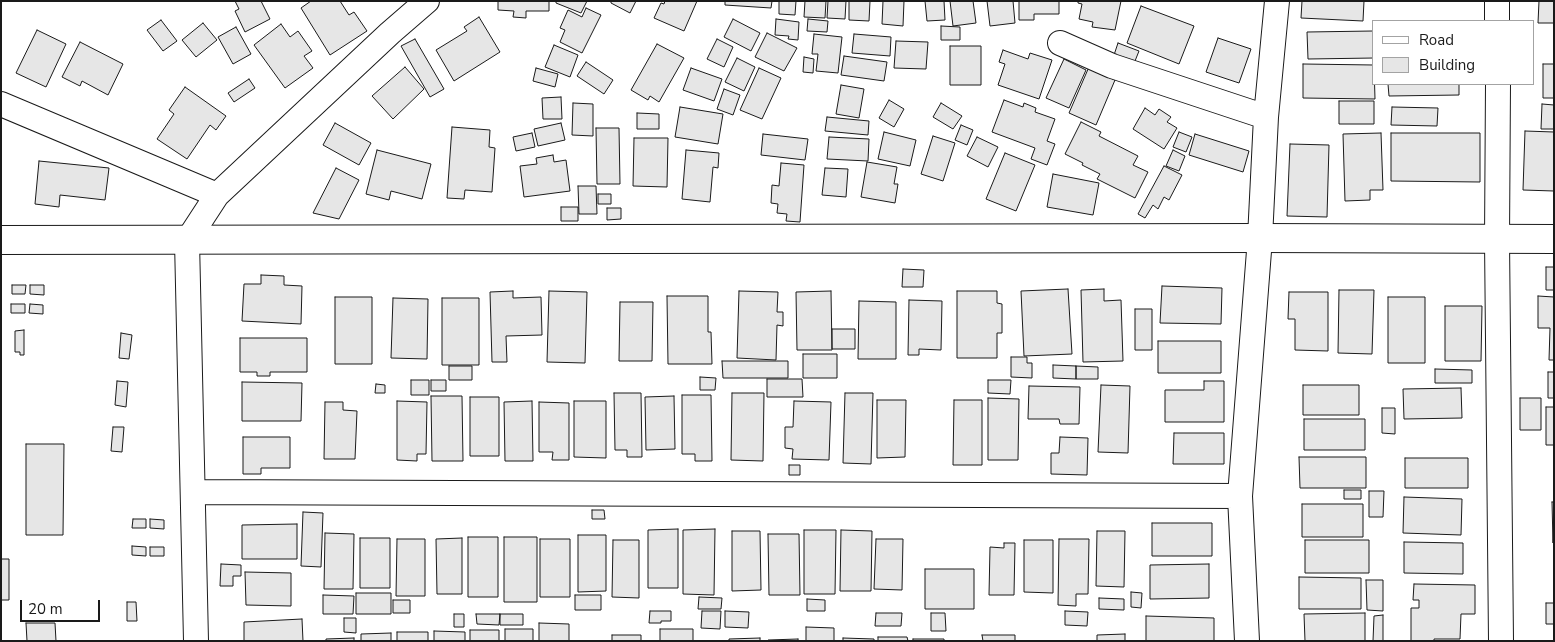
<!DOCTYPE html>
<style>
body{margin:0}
#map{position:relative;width:1555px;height:642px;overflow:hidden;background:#fff;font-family:"Nunito Sans",sans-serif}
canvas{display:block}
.frame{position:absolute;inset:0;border:2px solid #1a1a1a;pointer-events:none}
.legend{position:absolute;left:1372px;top:20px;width:162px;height:65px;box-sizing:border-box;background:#fff;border:1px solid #a3a3a3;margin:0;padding:6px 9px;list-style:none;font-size:15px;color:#1a1a1a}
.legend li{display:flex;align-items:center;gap:10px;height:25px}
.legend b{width:25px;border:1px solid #a3a3a3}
.scale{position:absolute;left:20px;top:600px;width:80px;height:22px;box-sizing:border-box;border:2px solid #1a1a1a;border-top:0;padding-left:6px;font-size:15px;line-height:18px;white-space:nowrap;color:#1a1a1a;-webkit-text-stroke:4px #fff;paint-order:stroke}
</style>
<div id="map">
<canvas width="1555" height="642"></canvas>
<div class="frame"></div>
<ul class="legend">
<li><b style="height:6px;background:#fff"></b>Road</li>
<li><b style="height:14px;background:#e6e6e6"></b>Building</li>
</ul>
<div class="scale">20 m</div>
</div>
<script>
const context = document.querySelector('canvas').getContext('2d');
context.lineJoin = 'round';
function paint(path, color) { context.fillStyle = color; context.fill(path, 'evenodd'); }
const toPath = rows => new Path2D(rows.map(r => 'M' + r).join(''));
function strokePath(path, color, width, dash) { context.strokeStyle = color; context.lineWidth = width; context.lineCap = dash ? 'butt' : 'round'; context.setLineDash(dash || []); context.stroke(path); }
const building = toPath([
 [235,1,261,1,270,19,245,32,235,11,239,9,235,1],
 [311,1,340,1,349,15,354,12,367,31,330,55,301,8,311,1],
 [498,1,549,1,549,11,526,11,526,18,513,17,514,11,498,10,498,1],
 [556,1,587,1,581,13,556,3,556,1],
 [611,1,636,1,630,13,611,3,611,1],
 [665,1,697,1,684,31,654,18,661,3,664,4,665,1],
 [725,1,772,1,771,8,725,5,725,1],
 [779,1,796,1,795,15,779,14,779,1],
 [805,1,826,1,825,18,804,17,805,1],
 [828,1,846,1,845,19,827,18,828,1],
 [849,1,870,1,869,21,849,20,849,1],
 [883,1,904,1,903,26,882,24,883,1],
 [925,1,944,1,945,20,927,21,925,1],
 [950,1,973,1,976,23,953,26,950,1],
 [987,1,1013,1,1015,23,990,26,987,1],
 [1019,1,1059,1,1059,14,1034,14,1034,20,1019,20,1019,1],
 [1078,1,1121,1,1115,30,1092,27,1093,22,1079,19,1082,4,1078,3,1078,1],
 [1302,1,1364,1,1363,21,1301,18,1302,1],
 [1539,1,1554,1,1554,23,1538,23,1539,1],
 [1141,6,1194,26,1179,64,1127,43,1141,6],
 [586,8,601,15,582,53,560,42,565,30,560,28,568,10,582,17,586,8],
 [479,17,500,52,454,81,436,50,467,31,464,27,479,17],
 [733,19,760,33,751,51,724,37,733,19],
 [776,19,799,22,798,40,788,39,789,36,775,35,776,19],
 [808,19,828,21,827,32,807,31,808,19],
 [161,20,177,41,163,51,147,30,161,20],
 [203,23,217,40,196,57,182,40,203,23],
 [281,24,290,37,298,31,312,51,304,56,313,68,285,88,254,45,281,24],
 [941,26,960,27,960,40,941,40,941,26],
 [236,27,251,54,233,64,218,37,236,27],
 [37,30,66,44,46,87,16,73,37,30],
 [1373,31,1374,58,1308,59,1307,32,1373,31],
 [767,33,797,48,784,71,755,57,767,33],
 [814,34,842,37,838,73,816,71,818,54,812,54,814,34],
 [854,34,891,37,890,56,852,53,854,34],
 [1218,38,1251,49,1239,83,1206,72,1218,38],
 [415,39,444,89,430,97,401,46,415,39],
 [717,39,733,47,724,67,707,59,717,39],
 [896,41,928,42,926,69,894,68,896,41],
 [80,42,123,64,108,95,82,81,80,86,62,77,80,42],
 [1118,43,1139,51,1133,66,1113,58,1118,43],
 [657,44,684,58,659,102,650,96,648,100,631,90,657,44],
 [554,45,578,55,570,77,545,67,554,45],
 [950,46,981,46,981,85,950,85,950,46],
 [1003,50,1028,59,1030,53,1052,60,1039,99,998,85,1005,64,999,62,1003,50],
 [844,56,887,62,884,81,841,75,844,56],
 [804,57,814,59,813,73,803,72,804,57],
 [737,58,755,67,744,91,725,82,737,58],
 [1064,59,1086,70,1069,108,1046,98,1064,59],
 [1092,60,1105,66,1101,74,1115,80,1096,125,1069,113,1092,60],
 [586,62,613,80,604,94,577,76,586,62],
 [1303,64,1374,65,1375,99,1303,98,1303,64],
 [1543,64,1554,64,1554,98,1543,98,1543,64],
 [405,67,424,89,393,119,372,96,405,67],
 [536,68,558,74,555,87,533,81,536,68],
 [691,68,722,79,714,101,683,90,691,68],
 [759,68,781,78,762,119,740,110,759,68],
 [249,79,255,88,234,102,228,93,249,79],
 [1388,84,1459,84,1459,95,1389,96,1388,84],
 [841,85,864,89,859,118,836,114,841,85],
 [185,87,226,116,216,130,210,125,187,159,157,139,174,114,169,110,185,87],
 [724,89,740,95,733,115,717,109,724,89],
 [561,97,562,119,543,119,542,98,561,97],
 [889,100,904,109,894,127,879,118,889,100],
 [1004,100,1023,107,1024,103,1036,108,1035,112,1055,119,1047,141,1055,144,1047,165,1031,159,1035,148,992,132,1004,100],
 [1339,101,1374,101,1374,124,1339,124,1339,101],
 [573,103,593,104,593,136,572,135,573,103],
 [941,103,962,116,953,129,933,117,941,103],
 [1542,104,1554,105,1554,129,1541,129,1542,104],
 [680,107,723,114,718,144,675,137,680,107],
 [1392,107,1438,108,1437,126,1391,125,1392,107],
 [1145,108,1155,115,1159,109,1171,117,1167,122,1177,128,1164,149,1133,129,1145,108],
 [637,113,659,114,659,129,637,129,637,113],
 [827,117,869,121,868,135,825,131,827,117],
 [1081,122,1101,132,1099,136,1138,156,1133,165,1148,172,1135,198,1097,179,1100,174,1082,165,1083,163,1065,154,1081,122],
 [335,123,371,143,359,165,323,145,335,123],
 [561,123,565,140,538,146,534,129,561,123],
 [961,125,973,130,967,145,955,140,961,125],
 [452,127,490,130,489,147,495,148,492,192,465,190,464,199,447,198,452,127],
 [596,128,619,128,620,184,597,184,596,128],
 [1525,131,1554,132,1554,191,1523,190,1525,131],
 [884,132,916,140,910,166,878,159,884,132],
 [1179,132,1192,137,1186,152,1173,147,1179,132],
 [532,133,535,147,516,151,513,137,532,133],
 [1381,133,1383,190,1370,190,1370,200,1345,201,1343,134,1381,133],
 [1391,133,1480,133,1480,182,1391,181,1391,133],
 [763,134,808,139,805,160,761,155,763,134],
 [1195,134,1249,151,1243,172,1189,155,1195,134],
 [933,136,955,143,943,181,921,174,933,136],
 [829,137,869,139,868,161,827,159,829,137],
 [977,137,998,147,988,167,967,156,977,137],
 [634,138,668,138,667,187,633,186,634,138],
 [1290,144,1329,145,1327,217,1287,216,1290,144],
 [377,150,431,164,422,199,391,191,389,200,366,194,377,150],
 [686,150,719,153,718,168,713,167,710,202,682,199,686,150],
 [1173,150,1185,156,1179,171,1166,166,1173,150],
 [1005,153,1035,165,1016,211,986,199,1005,153],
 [553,155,554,162,566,160,570,191,524,197,520,166,537,164,536,158,553,155],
 [39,161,109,168,105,200,60,195,59,207,35,204,39,161],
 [867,162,897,167,894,184,898,184,895,203,861,197,867,162],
 [781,163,804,165,800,222,786,221,787,214,777,213,778,204,771,203,772,185,779,186,781,163],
 [1164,166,1182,175,1169,200,1164,197,1158,209,1153,205,1145,218,1138,214,1164,166],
 [336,168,359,180,339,219,313,213,336,168],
 [825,168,848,169,846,197,822,195,825,168],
 [1053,174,1099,183,1093,215,1047,207,1053,174],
 [578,186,596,186,597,214,579,214,578,186],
 [598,194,611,194,611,204,598,204,598,194],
 [561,207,578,207,578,221,561,221,561,207],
 [607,208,621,208,621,219,607,220,607,208],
 [1546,267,1554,267,1554,290,1546,290,1546,267],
 [903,269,924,270,923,287,902,287,903,269],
 [261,275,284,276,284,285,302,286,301,324,242,321,244,284,261,284,261,275],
 [12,285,26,285,25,294,12,294,12,285],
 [30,285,44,285,44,295,30,294,30,285],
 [1162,286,1222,288,1221,324,1160,323,1162,286],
 [1068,289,1072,354,1024,356,1021,291,1068,289],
 [1104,289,1104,301,1121,300,1123,361,1083,362,1081,290,1104,289],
 [1339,290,1374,290,1372,354,1338,353,1339,290],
 [513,291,513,298,541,297,542,335,506,336,507,362,492,362,490,292,513,291],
 [549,291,587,292,585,363,547,362,549,291],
 [739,291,778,292,777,312,783,312,783,326,777,325,776,360,737,358,739,291],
 [831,291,832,350,797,350,796,292,831,291],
 [957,291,997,291,997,303,1002,304,1002,333,997,333,997,358,957,358,957,291],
 [1289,292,1328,292,1328,351,1295,350,1295,319,1288,319,1289,292],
 [667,296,708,296,708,332,711,332,712,364,668,364,667,296],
 [1538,296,1554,297,1554,360,1549,360,1550,328,1538,328,1538,296],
 [335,297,372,297,372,364,335,364,335,297],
 [1388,297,1425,297,1425,363,1388,363,1388,297],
 [393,298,428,299,427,359,391,358,393,298],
 [442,298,479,298,479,365,442,365,442,298],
 [909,300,942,301,941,350,919,349,919,355,908,355,909,300],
 [859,301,896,302,896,359,858,359,859,301],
 [620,302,653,302,652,361,619,361,620,302],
 [11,304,25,304,25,313,11,313,11,304],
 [30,304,43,305,43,314,29,313,30,304],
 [1445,306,1482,306,1481,361,1445,361,1445,306],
 [1135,309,1152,309,1152,350,1135,350,1135,309],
 [832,329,855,329,855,349,832,349,832,329],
 [24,330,24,355,20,355,20,352,15,352,15,331,24,330],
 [121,333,132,335,129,359,119,358,121,333],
 [240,338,307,338,307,372,270,372,270,376,257,376,257,372,240,372,240,338],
 [1158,341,1221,341,1221,373,1158,373,1158,341],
 [803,354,837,354,837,378,803,378,803,354],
 [1011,357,1027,357,1027,363,1032,363,1032,378,1011,377,1011,357],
 [722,361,788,361,788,378,723,378,722,361],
 [1053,365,1076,366,1076,379,1053,378,1053,365],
 [449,366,472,366,472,380,449,380,449,366],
 [1076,366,1098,367,1098,379,1076,379,1076,366],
 [1435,369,1472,370,1472,383,1435,383,1435,369],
 [1548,372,1554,372,1554,398,1548,398,1548,372],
 [700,377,716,378,715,390,700,390,700,377],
 [767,379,802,379,803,397,767,397,767,379],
 [411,380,429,380,429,395,411,395,411,380],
 [431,380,446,380,446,391,431,391,431,380],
 [988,380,1011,380,1010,394,988,393,988,380],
 [117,381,128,382,126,407,115,405,117,381],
 [1204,381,1224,381,1224,422,1165,422,1165,390,1204,390,1204,381],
 [242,382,302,383,301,421,242,421,242,382],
 [376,384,385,385,385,393,375,393,376,384],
 [1101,385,1130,386,1128,453,1098,452,1101,385],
 [1303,385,1359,385,1359,415,1303,415,1303,385],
 [1029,386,1080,387,1079,424,1060,424,1059,419,1028,419,1029,386],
 [1461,388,1462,418,1404,419,1403,389,1461,388],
 [614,393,641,393,642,457,627,457,627,450,615,450,614,393],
 [732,393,764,393,763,461,731,460,732,393],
 [845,393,873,393,871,464,843,463,845,393],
 [682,395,711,395,712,461,695,461,695,454,682,454,682,395],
 [431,396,462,396,463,461,432,461,431,396],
 [674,396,675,449,646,450,645,397,674,396],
 [470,397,499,397,499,456,470,456,470,397],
 [988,398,1019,399,1018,460,988,460,988,398],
 [1520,398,1541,398,1541,430,1520,430,1520,398],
 [877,400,906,400,905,457,877,458,877,400],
 [954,400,982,400,982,465,953,465,954,400],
 [397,401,427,402,426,454,417,454,417,461,397,460,397,401],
 [532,401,533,461,505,461,504,402,532,401],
 [574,401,606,401,606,458,574,457,574,401],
 [794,401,831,402,829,460,792,459,793,449,785,448,785,427,793,427,794,401],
 [325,402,343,402,343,410,357,411,355,459,324,459,325,402],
 [539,402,569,403,569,460,552,460,553,452,539,452,539,402],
 [1546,407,1554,407,1554,445,1546,445,1546,407],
 [1382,408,1395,408,1395,434,1382,433,1382,408],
 [1304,419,1365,419,1365,450,1304,450,1304,419],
 [113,427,124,427,122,452,111,451,113,427],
 [1174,433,1224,433,1224,464,1173,464,1174,433],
 [243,437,290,437,290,468,261,468,261,474,243,474,243,437],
 [1060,437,1088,438,1087,475,1051,474,1051,453,1059,453,1060,437],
 [26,444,64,444,63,535,26,535,26,444],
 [1299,457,1366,457,1366,488,1300,488,1299,457],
 [1405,458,1468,458,1468,488,1405,488,1405,458],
 [789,465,800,465,800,475,789,475,789,465],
 [1344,490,1361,490,1361,499,1344,499,1344,490],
 [1369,491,1384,491,1383,517,1369,517,1369,491],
 [1404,497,1462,499,1461,535,1403,533,1404,497],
 [1552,502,1554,502,1553,543,1552,502],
 [1302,504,1363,504,1363,537,1302,537,1302,504],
 [592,510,604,510,605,519,592,519,592,510],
 [303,512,323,513,321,567,301,566,303,512],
 [133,519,146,519,146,528,132,528,133,519],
 [150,519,164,520,164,529,150,528,150,519],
 [1152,523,1212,523,1212,556,1152,556,1152,523],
 [297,524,297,559,242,559,242,525,297,524],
 [678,529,678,588,648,588,648,530,678,529],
 [715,529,714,595,683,594,683,530,715,529],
 [804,530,836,530,835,594,804,594,804,530],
 [841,530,872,531,871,591,840,591,841,530],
 [732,531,760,531,761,590,732,591,732,531],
 [1097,531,1125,531,1124,587,1096,586,1097,531],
 [325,533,354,534,353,589,324,589,325,533],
 [768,534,799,534,800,595,769,595,768,534],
 [578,535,606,535,606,591,578,592,578,535],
 [468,537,498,537,498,597,468,597,468,537],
 [504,537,537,537,537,602,504,602,504,537],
 [360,538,390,538,390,588,360,588,360,538],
 [462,538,462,594,437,594,436,539,462,538],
 [397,539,425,539,425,596,396,596,397,539],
 [540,539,570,539,570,597,540,597,540,539],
 [876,539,903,539,902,590,874,589,876,539],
 [1059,539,1089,539,1088,594,1076,594,1076,606,1058,605,1059,539],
 [613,540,639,540,639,598,612,597,613,540],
 [1024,540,1053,540,1053,593,1024,592,1024,540],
 [1305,540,1369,540,1369,573,1305,573,1305,540],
 [1404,542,1463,543,1463,574,1404,573,1404,542],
 [1004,543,1015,543,1014,595,989,595,990,547,1004,548,1004,543],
 [132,546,146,547,146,556,132,555,132,546],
 [150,547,164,547,164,556,150,556,150,547],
 [1,559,9,559,9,600,1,600,1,559],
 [221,564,241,565,241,576,233,576,233,586,220,586,221,564],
 [1209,564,1209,598,1150,599,1150,565,1209,564],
 [925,569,974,569,974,609,925,609,925,569],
 [245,572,291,573,291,606,246,605,245,572],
 [1299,577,1361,578,1361,609,1299,609,1299,577],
 [1366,580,1383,580,1383,611,1367,610,1366,580],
 [1414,584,1475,585,1475,614,1461,614,1460,639,1434,639,1434,641,1411,641,1411,608,1419,608,1419,600,1413,600,1414,584],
 [1131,592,1142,593,1141,608,1131,607,1131,592],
 [356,593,391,593,391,614,356,614,356,593],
 [323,595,354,596,353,614,323,614,323,595],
 [575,595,601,595,601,610,575,610,575,595],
 [699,597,722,598,721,609,698,609,699,597],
 [1099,598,1124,599,1124,610,1099,609,1099,598],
 [807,599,825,600,825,611,807,611,807,599],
 [393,600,410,600,410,613,393,613,393,600],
 [127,602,136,602,137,621,127,621,127,602],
 [1546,603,1554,603,1554,624,1546,624,1546,603],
 [650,611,671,611,671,621,661,621,661,623,649,623,650,611],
 [702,611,721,611,720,629,701,628,702,611],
 [725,611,749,612,748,628,725,627,725,611],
 [1065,611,1088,612,1087,626,1065,625,1065,611],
 [876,613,902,613,901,626,875,626,876,613],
 [931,613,945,613,946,631,931,631,931,613],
 [1365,613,1365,641,1305,641,1304,614,1365,613],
 [454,614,464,614,464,627,454,627,454,614],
 [476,614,500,614,499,625,477,624,476,614],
 [500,614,523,614,523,625,500,625,500,614],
 [1383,615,1383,641,1373,641,1374,616,1383,615],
 [1146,616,1214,618,1214,641,1146,641,1146,616],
 [344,618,356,618,356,633,344,632,344,618],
 [302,619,303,641,244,641,244,622,302,619],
 [26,623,55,623,56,641,27,641,26,623],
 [539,623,569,624,569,641,539,641,539,623],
 [806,627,834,628,834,641,806,641,806,627],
 [505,629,533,629,533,641,505,641,505,629],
 [660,629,693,629,693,641,660,641,660,629],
 [470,630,499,630,499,641,470,641,470,630],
 [434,631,465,632,465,641,434,641,434,631],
 [397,632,428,632,428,641,397,641,397,632],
 [391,633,391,641,361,641,361,634,391,633],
 [1125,634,1125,641,1097,641,1097,635,1125,634],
 [612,635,641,635,641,641,612,641,612,635],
 [982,635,1015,635,1015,641,983,641,982,635],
 [878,637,907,637,908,641,878,641,878,637],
 [354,638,354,641,326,641,326,639,354,638],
 [760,638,760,641,729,641,729,639,760,638],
 [843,638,874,639,874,641,843,641,843,638],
 [798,639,798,641,768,641,768,640,798,639],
 [913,639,944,639,944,641,913,641,913,639]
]);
paint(building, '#e6e6e6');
strokePath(building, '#1a1a1a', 1);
const minor = toPath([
 [1497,1,1497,21],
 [1060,43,1112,66,1266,117],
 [1498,84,1497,240,1501,641],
 [1,104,217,195],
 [193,492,1240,496],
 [196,641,187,241,217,195,390,33,427,1],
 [1247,641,1240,496,1260,238,1266,117,1277,1]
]);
const tertiary = toPath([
 [1,240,1260,238,1554,239]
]);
strokePath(minor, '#1a1a1a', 26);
strokePath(tertiary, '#1a1a1a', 30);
strokePath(minor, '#fff', 24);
strokePath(tertiary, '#fff', 28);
</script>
